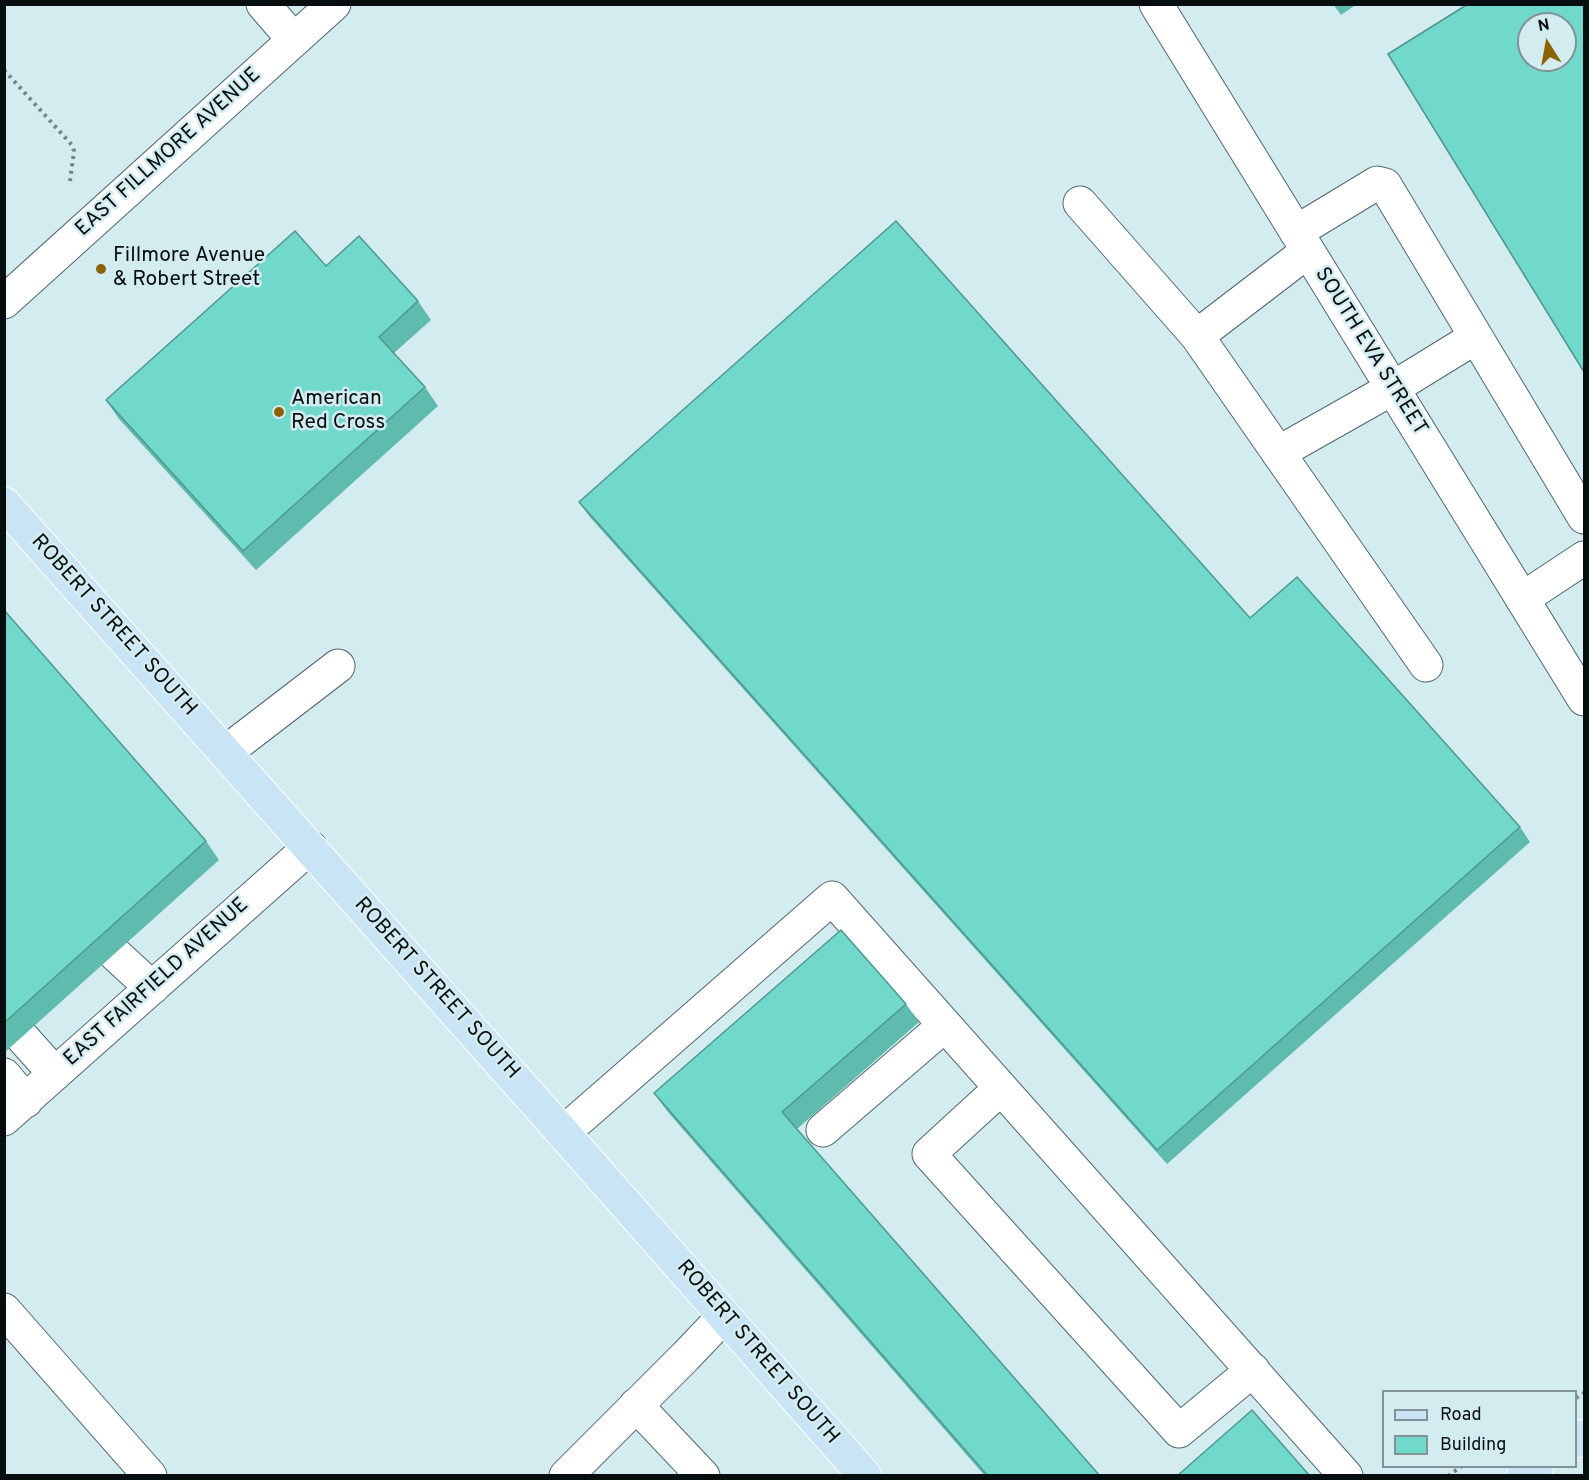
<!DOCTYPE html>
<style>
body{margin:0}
#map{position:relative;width:1589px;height:1480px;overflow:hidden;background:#d3ecf0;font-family:Overpass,sans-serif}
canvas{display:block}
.frame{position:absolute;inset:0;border:6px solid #060e0f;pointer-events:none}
.legend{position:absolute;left:1382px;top:1390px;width:195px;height:78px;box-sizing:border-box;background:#d3ecf0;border:2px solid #819396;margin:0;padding:8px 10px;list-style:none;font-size:18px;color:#060e0f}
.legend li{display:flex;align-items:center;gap:12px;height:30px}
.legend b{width:30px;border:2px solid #819396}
.north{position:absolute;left:1517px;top:12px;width:60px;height:60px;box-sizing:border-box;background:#d3ecf0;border:2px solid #819396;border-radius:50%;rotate:349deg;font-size:16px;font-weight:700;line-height:24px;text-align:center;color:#060e0f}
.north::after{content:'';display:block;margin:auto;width:21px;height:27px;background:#8c6304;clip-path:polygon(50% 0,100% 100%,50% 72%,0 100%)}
</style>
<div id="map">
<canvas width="1589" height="1480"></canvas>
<div class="frame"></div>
<ul class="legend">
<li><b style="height:8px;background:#c9e4f5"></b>Road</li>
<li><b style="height:16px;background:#70d9cb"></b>Building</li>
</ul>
<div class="north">N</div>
</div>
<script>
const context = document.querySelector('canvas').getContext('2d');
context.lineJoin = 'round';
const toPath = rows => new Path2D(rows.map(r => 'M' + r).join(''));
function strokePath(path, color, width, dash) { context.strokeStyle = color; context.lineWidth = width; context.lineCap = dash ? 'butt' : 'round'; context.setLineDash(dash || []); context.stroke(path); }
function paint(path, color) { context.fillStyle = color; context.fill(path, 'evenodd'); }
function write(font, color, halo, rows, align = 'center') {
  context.font = font + ' Overpass,sans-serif'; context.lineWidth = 5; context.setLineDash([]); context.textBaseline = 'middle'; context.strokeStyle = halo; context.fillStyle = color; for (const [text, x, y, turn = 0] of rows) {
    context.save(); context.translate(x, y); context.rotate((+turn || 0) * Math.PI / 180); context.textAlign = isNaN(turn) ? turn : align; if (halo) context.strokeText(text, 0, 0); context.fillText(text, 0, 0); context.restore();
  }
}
const minor = toPath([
 [263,4,294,40],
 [1156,4,1584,699],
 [1080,203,1197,336,1308,251],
 [1296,232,1377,183,1385,185,1584,517],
 [4,302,334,4],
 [1197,336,1426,665],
 [1278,453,1393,388,1476,337],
 [1522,599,1584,558],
 [226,752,338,666],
 [115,954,152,988],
 [22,1037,55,1074],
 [4,1075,26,1101],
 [1001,1088,929,1154,1179,1431,1253,1370],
 [4,1119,310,847],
 [823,1130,945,1025],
 [563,1133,832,898,1346,1476],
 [4,1310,150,1476],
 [636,1405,703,1476],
 [566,1476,685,1357,724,1316]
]);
const major = toPath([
 [4,504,563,1133,865,1476],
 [1576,1441,1584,1436],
 [1523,1476,1537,1466]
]);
strokePath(minor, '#52686c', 35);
strokePath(major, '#fff', 35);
strokePath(toPath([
 [4,70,72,145,74,151,70,181],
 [1576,1398,1584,1393],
 [1448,1476,1462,1466]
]), '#748588', 4, [3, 4.5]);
strokePath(minor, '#fff', 33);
strokePath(major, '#c9e4f5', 33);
paint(toPath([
 [1333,4,1357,4,1341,15],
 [326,266,418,301,431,320,394,353,425,387,438,406,256,570,119,419,106,400],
 [579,502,1250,618,1520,827,1530,842,1167,1164,589,516],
 [4,610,206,841,219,860,4,1053],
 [906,1004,919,1022,797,1129,1100,1476,985,1476,667,1111,654,1093]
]), '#60bbaf');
const building = toPath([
 [1468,4,1584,4,1584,372,1388,54,1468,4],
 [1529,24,1565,24,1565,60,1529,60,1529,24],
 [896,221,1250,618,1297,577,1520,827,1157,1150,579,502,896,221],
 [295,231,326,266,359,236,418,301,379,337,425,387,243,551,106,400,295,231],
 [4,610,206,841,4,1023,4,610],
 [841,930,906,1004,782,1112,1100,1476,988,1476,654,1093,841,930],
 [1252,1410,1310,1476,1177,1476,1252,1410]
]);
paint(building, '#70d9cb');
strokePath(building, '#4e988e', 1.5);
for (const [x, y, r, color] of [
 [101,269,6,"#8c6304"],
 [279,412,6,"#8c6304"]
]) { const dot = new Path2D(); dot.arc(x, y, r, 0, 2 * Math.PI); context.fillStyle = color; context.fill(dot); strokePath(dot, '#d3ecf0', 2); }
write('21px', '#060e0f', '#d3ecf0', [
 ["EAST FILLMORE AVENUE",169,153,-42],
 ["SOUTH EVA STREET",1370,352,58],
 ["ROBERT STREET SOUTH",113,626,48],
 ["EAST FAIRFIELD AVENUE",157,983,-42],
 ["ROBERT STREET SOUTH",436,989,48],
 ["ROBERT STREET SOUTH",757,1353,49]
]);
write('21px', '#060e0f', '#d3ecf0', [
 ["Fillmore Avenue",113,257],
 ["& Robert Street",113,281],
 ["American",291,400],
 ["Red Cross",291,424]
], 'left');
</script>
